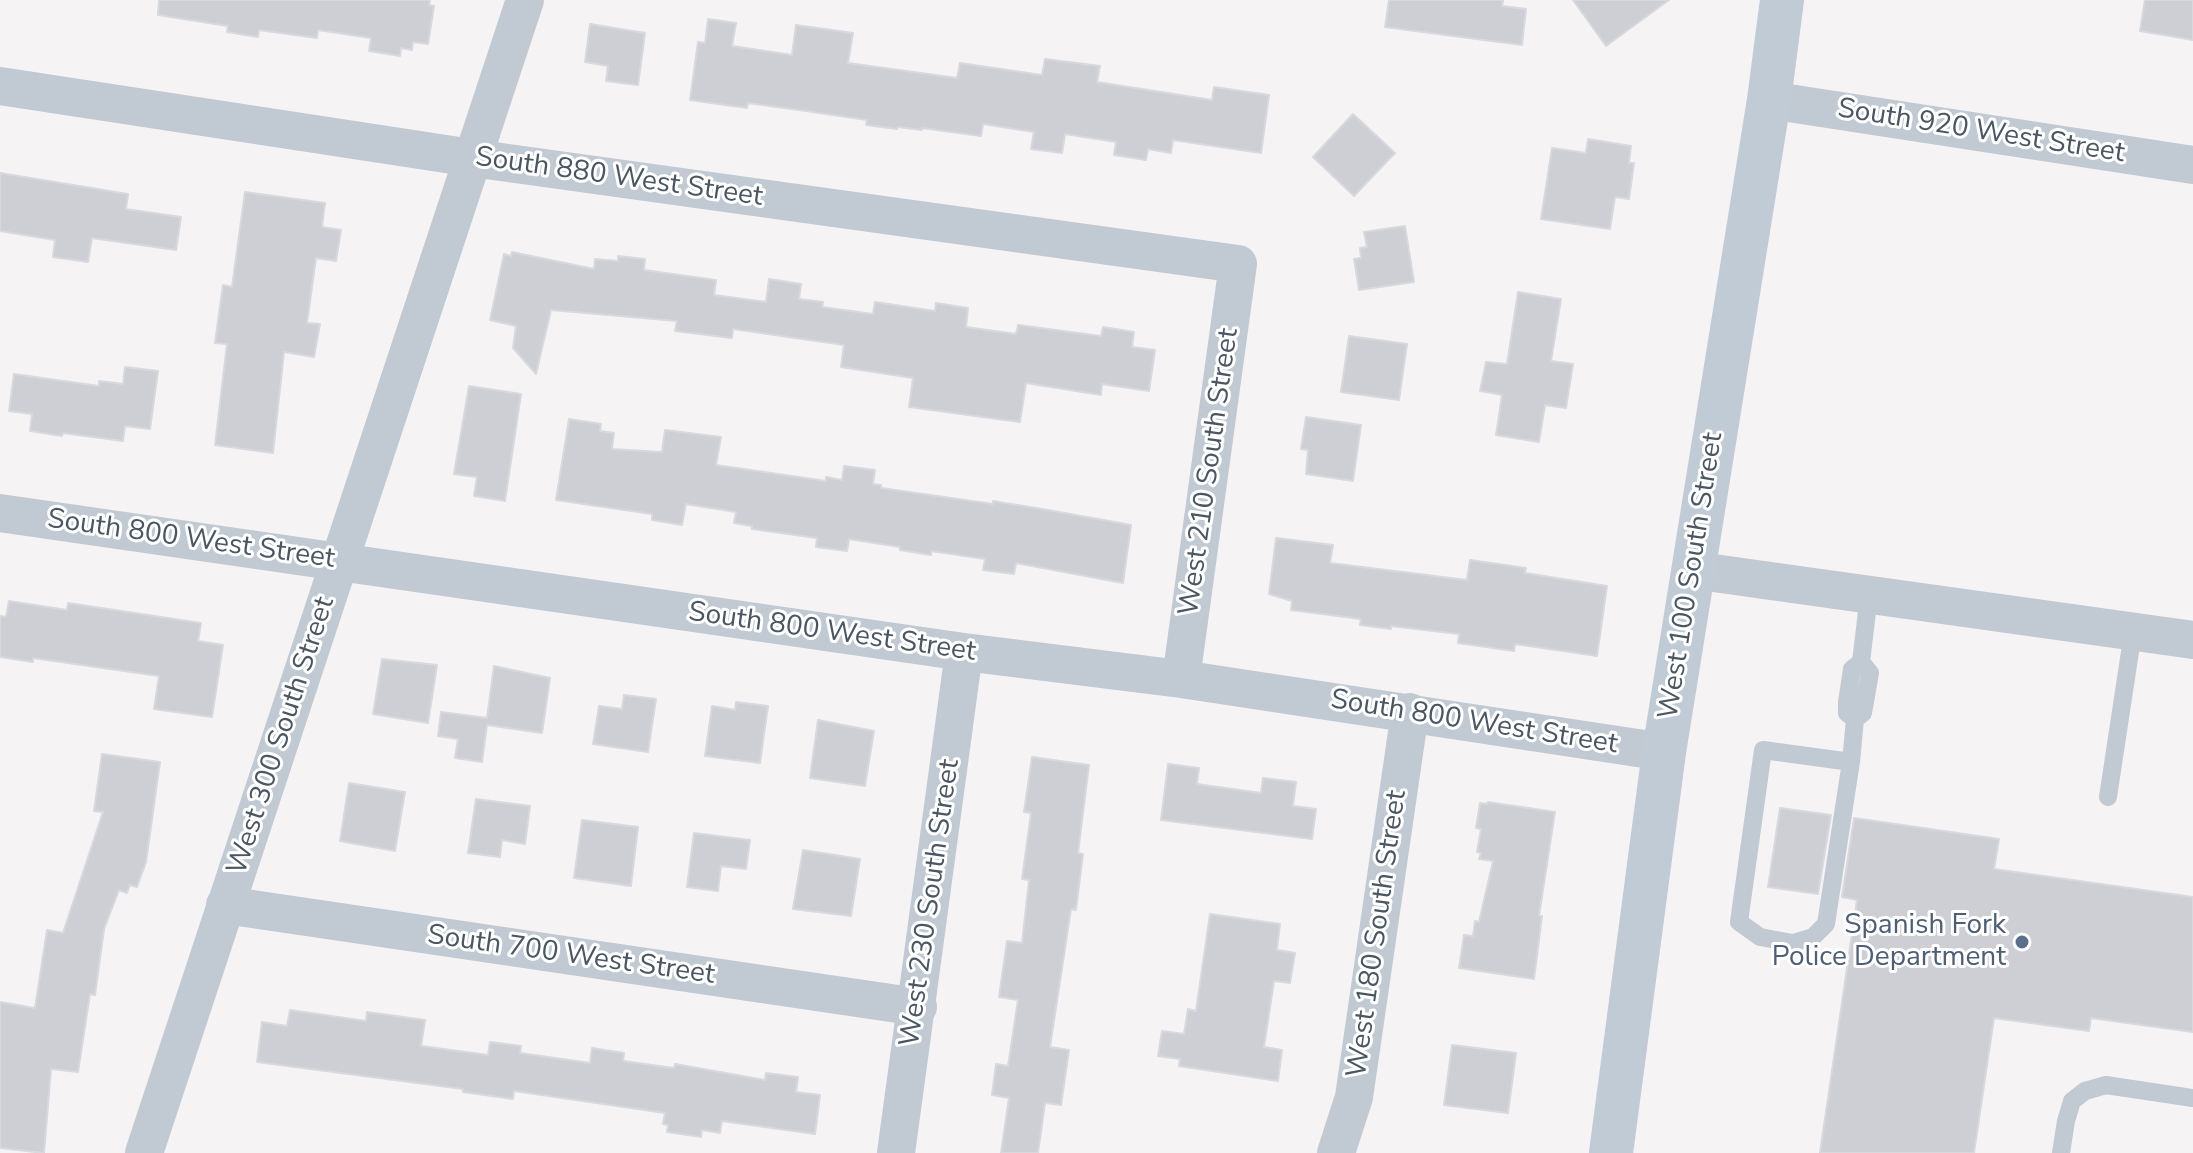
<!DOCTYPE html>
<style>
body{margin:0}
canvas{display:block;background:#f5f3f3}
</style>
<canvas width="2193" height="1153"></canvas>
<script>
const context = document.querySelector('canvas').getContext('2d');
context.lineJoin = 'round';
function paint(path, color) { context.fillStyle = color; context.fill(path, 'evenodd'); }
const toPath = rows => new Path2D(rows.map(r => 'M' + r).join(''));
function strokePath(path, color, width, dash) { context.strokeStyle = color; context.lineWidth = width; context.lineCap = dash ? 'butt' : 'round'; context.setLineDash(dash || []); context.stroke(path); }
function write(font, color, halo, rows, align = 'center') {
  context.font = font + ' "Nunito Sans",sans-serif'; context.lineWidth = 6; context.setLineDash([]); context.textBaseline = 'middle'; context.strokeStyle = halo; context.fillStyle = color; for (const [text, x, y, turn = 0] of rows) {
    context.save(); context.translate(x, y); context.rotate((+turn || 0) * Math.PI / 180); context.textAlign = isNaN(turn) ? turn : align; if (halo) context.strokeText(text, 0, 0); context.fillText(text, 0, 0); context.restore();
  }
}
const building = toPath([
 [159,0,430,0,429,5,434,6,428,44,413,42,412,50,401,48,400,56,369,51,371,38,318,30,317,38,259,30,258,37,227,32,228,26,158,15,159,0],
 [1389,0,1503,0,1502,6,1526,9,1522,45,1385,27,1389,0],
 [1573,0,1669,0,1606,46,1573,0],
 [2145,0,2193,0,2193,40,2140,31,2145,0],
 [708,19,736,23,732,46,792,55,796,25,853,33,848,63,957,78,960,63,1042,75,1045,59,1100,66,1097,82,1212,100,1214,87,1269,95,1261,153,1173,140,1171,153,1148,149,1146,160,1114,155,1116,142,1065,134,1062,153,1031,149,1034,132,983,124,981,136,922,128,922,130,898,127,897,129,866,125,867,120,806,111,748,103,747,108,690,100,698,42,705,43,708,19],
 [590,24,645,33,638,85,606,81,608,66,585,62,590,24],
 [1353,114,1395,153,1354,196,1313,157,1353,114],
 [1588,139,1631,146,1629,163,1634,163,1629,199,1615,197,1610,229,1541,219,1552,148,1586,153,1588,139],
 [0,173,128,194,126,209,181,217,176,250,92,238,88,262,53,257,55,240,0,231,0,173],
 [245,192,325,203,322,227,341,230,336,261,316,258,307,323,320,324,314,357,284,352,273,453,215,445,227,344,215,343,223,285,232,287,245,192],
 [1405,226,1414,282,1359,290,1354,259,1361,258,1360,248,1367,247,1364,232,1405,226],
 [512,252,594,269,595,259,618,261,618,256,645,259,644,270,716,280,714,295,766,302,769,279,801,284,799,299,823,302,822,307,873,314,875,302,935,311,936,303,968,308,966,327,1016,334,1018,325,1101,336,1103,327,1134,332,1132,347,1155,350,1149,391,1102,384,1101,395,1026,383,1020,422,909,407,913,378,841,367,844,345,733,329,732,338,675,331,677,321,551,310,536,374,513,348,516,326,490,320,504,254,511,256,512,252],
 [1518,292,1561,299,1551,361,1573,364,1566,408,1545,405,1539,442,1496,435,1502,395,1480,391,1486,362,1507,364,1518,292],
 [1349,336,1407,344,1399,400,1341,392,1349,336],
 [125,367,158,371,150,429,125,426,123,441,63,433,62,436,30,431,32,414,9,411,14,374,99,386,99,381,123,384,125,367],
 [469,386,521,394,505,501,474,496,477,477,454,474,469,386],
 [1306,417,1361,425,1353,481,1306,474,1308,450,1301,449,1306,417],
 [569,419,601,424,600,431,614,433,612,449,662,452,665,430,721,437,716,465,826,481,826,477,842,480,844,466,875,470,873,484,881,485,881,488,993,504,993,501,1048,510,1131,525,1123,583,1016,563,1014,574,983,570,985,559,931,551,931,555,900,550,900,547,849,539,847,551,816,547,817,538,752,529,752,526,734,523,736,512,686,504,682,525,652,520,652,514,556,500,569,419],
 [1276,538,1333,545,1330,563,1467,580,1470,560,1526,568,1525,573,1607,586,1597,656,1515,644,1514,651,1458,643,1459,634,1391,626,1391,629,1360,625,1361,619,1291,610,1292,601,1269,594,1276,538],
 [9,601,67,610,68,603,201,623,198,641,223,645,212,717,154,709,159,676,33,658,33,662,0,657,0,616,6,617,9,601],
 [382,659,437,665,428,723,373,714,382,659],
 [494,666,550,678,542,733,487,725,482,762,455,758,458,739,438,736,441,712,487,718,494,666],
 [624,695,656,699,648,752,593,744,599,706,622,709,624,695],
 [736,702,768,706,760,763,705,756,712,706,735,710,736,702],
 [818,720,874,731,865,786,810,778,818,720],
 [102,754,160,762,146,862,137,887,130,885,127,893,119,890,104,929,95,995,90,994,78,1072,51,1069,44,1153,0,1148,0,1002,35,1008,47,930,63,933,103,812,94,811,102,754],
 [1032,757,1089,765,1078,853,1083,854,1076,910,1071,909,1050,1047,1069,1050,1061,1105,1045,1103,1038,1153,1001,1153,1009,1098,992,1095,996,1064,1008,1066,1018,1000,999,997,1007,941,1022,943,1029,880,1022,879,1031,813,1024,812,1032,757],
 [1168,764,1199,768,1197,784,1261,793,1263,778,1296,782,1293,806,1316,809,1312,839,1161,820,1168,764],
 [349,783,405,792,395,851,340,841,349,783],
 [476,799,530,806,525,844,502,840,500,857,468,853,476,799],
 [1488,802,1555,812,1539,916,1542,916,1534,979,1459,968,1464,935,1473,936,1475,921,1479,922,1493,861,1479,859,1481,853,1477,852,1481,829,1476,828,1480,803,1487,804,1488,802],
 [1780,808,1831,815,1818,894,1768,887,1780,808],
 [1854,818,1999,839,1994,869,2193,897,2193,1032,2091,1018,2089,1031,1994,1018,1974,1153,1820,1153,1857,900,1842,897,1854,818],
 [582,820,638,827,631,886,574,878,582,820],
 [694,833,750,840,746,869,721,866,718,891,687,887,694,833],
 [803,850,860,859,851,916,793,909,803,850],
 [1210,914,1280,924,1277,950,1295,953,1290,983,1274,981,1264,1047,1282,1050,1278,1081,1179,1066,1180,1059,1158,1056,1162,1031,1184,1034,1188,1009,1196,1011,1210,914],
 [290,1010,366,1021,367,1012,425,1020,421,1046,488,1055,490,1042,521,1046,520,1053,590,1063,592,1048,624,1053,623,1061,674,1068,675,1064,765,1080,766,1073,798,1077,796,1092,820,1095,815,1134,722,1121,720,1133,702,1130,701,1137,667,1132,668,1125,663,1124,665,1113,514,1091,513,1099,463,1092,463,1089,257,1062,262,1022,287,1026,290,1010],
 [1452,1045,1516,1053,1508,1113,1444,1105,1452,1045]
]);
paint(building, '#cdcfd5');
strokePath(building, '#d7d9de', 2);
strokePath(toPath([
 [1861,662,1870,673,1863,713,1855,719,1847,713,1847,702,1852,669,1861,662,1869,595],
 [1851,762,1763,750,1739,922,1760,937,1793,943,1813,937,1826,924,1851,762,1855,719],
 [2108,797,2133,632],
 [2061,1153,2066,1121,2072,1101,2085,1091,2106,1085,2193,1098]
]), '#c1cad2', 18);
strokePath(toPath([
 [0,86,472,158,1238,264,1181,679],
 [1769,100,2193,165],
 [0,513,964,652,1181,679,1664,752],
 [1692,570,2193,640],
 [225,905,918,1007],
 [144,1153,525,0],
 [896,1153,964,652],
 [1336,1153,1354,1097,1410,712]
]), '#c1cad2', 38);
strokePath(toPath([
 [1611,1153,1664,752,1769,100,1782,0]
]), '#c1cbd6', 44);
for (const [x, y, r, color] of [
 [2022,942,8,"#5c6f8a"]
]) { const dot = new Path2D(); dot.arc(x, y, r, 0, 2 * Math.PI); context.fillStyle = color; context.fill(dot); strokePath(dot, '#fff', 3); }
write('28px', '#4a5661', '#fff', [
 ["South 920 West Street",1981,132,9],
 ["South 880 West Street",619,178,8],
 ["West 210 South Street",1210,472,-82],
 ["South 800 West Street",191,540,8],
 ["West 100 South Street",1692,576,-81],
 ["South 800 West Street",832,633,8],
 ["South 800 West Street",1474,723,9],
 ["West 300 South Street",282,736,-72],
 ["West 230 South Street",931,903,-82],
 ["West 180 South Street",1378,934,-82],
 ["South 700 West Street",571,956,8]
]);
write('28px', '#4e5e75', '#fff', [
 ["Spanish Fork",2006,926],
 ["Police Department",2006,958]
], 'right');
</script>
